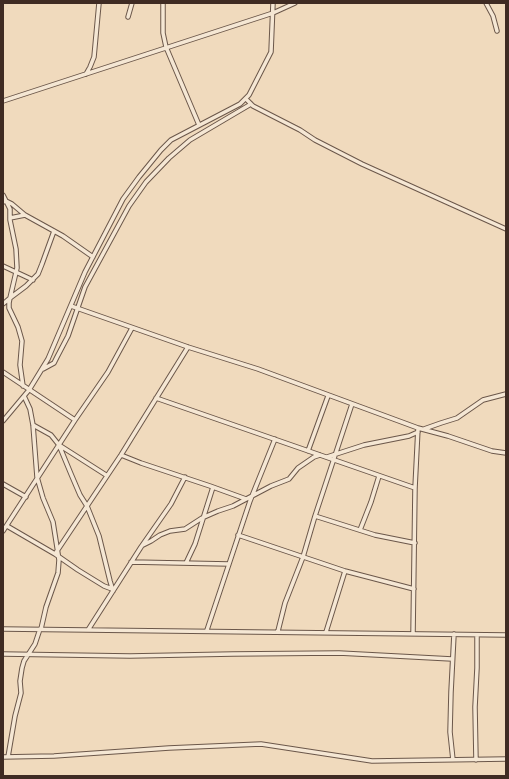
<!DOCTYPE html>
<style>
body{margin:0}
#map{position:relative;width:509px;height:779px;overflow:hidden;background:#f0dabd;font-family:"Libre Bodoni",serif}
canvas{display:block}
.frame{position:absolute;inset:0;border:4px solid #3f2b23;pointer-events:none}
</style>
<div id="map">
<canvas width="509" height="779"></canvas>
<div class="frame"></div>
</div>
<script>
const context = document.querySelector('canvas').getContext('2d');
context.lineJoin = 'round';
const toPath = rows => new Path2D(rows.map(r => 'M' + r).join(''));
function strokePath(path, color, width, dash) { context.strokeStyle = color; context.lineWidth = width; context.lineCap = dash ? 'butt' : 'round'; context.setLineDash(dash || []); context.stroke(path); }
const street = toPath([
 [163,3,163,33,166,47,199,125],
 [486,3,493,16,497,31],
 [128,17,132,3],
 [86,74,90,67,94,57,99,3],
 [246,99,253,106,300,130,315,140,362,164,506,229],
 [3,101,273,13,295,3],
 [3,195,10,209,10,220,16,249,17,268,10,298,3,304],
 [3,202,6,201,12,204,25,215,63,236,93,257],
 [10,218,25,215],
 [3,266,33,280],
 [71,306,188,347,258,369,418,428,448,436,492,451,506,453],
 [43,369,54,363,57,357,68,336,85,287,129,206,146,182,169,158,190,140,251,104],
 [3,372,75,420],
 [23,386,20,365,22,341,18,327,9,308,9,303,10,298,26,286,38,274,42,264,54,231],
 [24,396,30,409,33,425,37,477,43,498,53,522,59,560,58,573,46,607,41,629],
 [156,398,415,488],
 [3,421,29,390,48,359,85,272,123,199,139,177,161,150,171,140,240,104,249,95,271,52,273,3],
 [33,425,51,435,59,445,71,474,80,495,87,506,99,536,110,581,113,591],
 [424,429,441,423,457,418,483,400,506,394],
 [59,445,106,475],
 [308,451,328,396],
 [121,455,141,463,210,486,246,499],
 [327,457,364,445,409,436,418,432],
 [3,484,26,497],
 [315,516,375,535,415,543],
 [7,526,55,554,78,570,104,586,112,589],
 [360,530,371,502,379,476],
 [3,531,75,420,108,372,132,328],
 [238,535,345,571,414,589],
 [143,545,151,541,160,535,170,531,185,529,202,518,218,511,233,506,271,486,289,479,298,468,314,457,320,455],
 [55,554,121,455,188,347],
 [131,562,229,564],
 [186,563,195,544,213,487],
 [3,629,506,635],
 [88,630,141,547,171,504,185,477],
 [207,630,250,501,275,439],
 [278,631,285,603,303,557,315,516,352,404],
 [326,632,345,571],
 [413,634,415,488,418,428],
 [3,654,130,656,233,654,339,653,452,659],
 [3,757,54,756,169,748,261,744,372,761,506,759],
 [8,757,15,716,21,693,20,681,22,668,24,661,35,644,40,629],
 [453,760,450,732,451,692,454,634],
 [476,760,475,707,477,668,477,635]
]);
strokePath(street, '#6b574a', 5.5);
strokePath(street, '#f5e7d4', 3.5);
</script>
